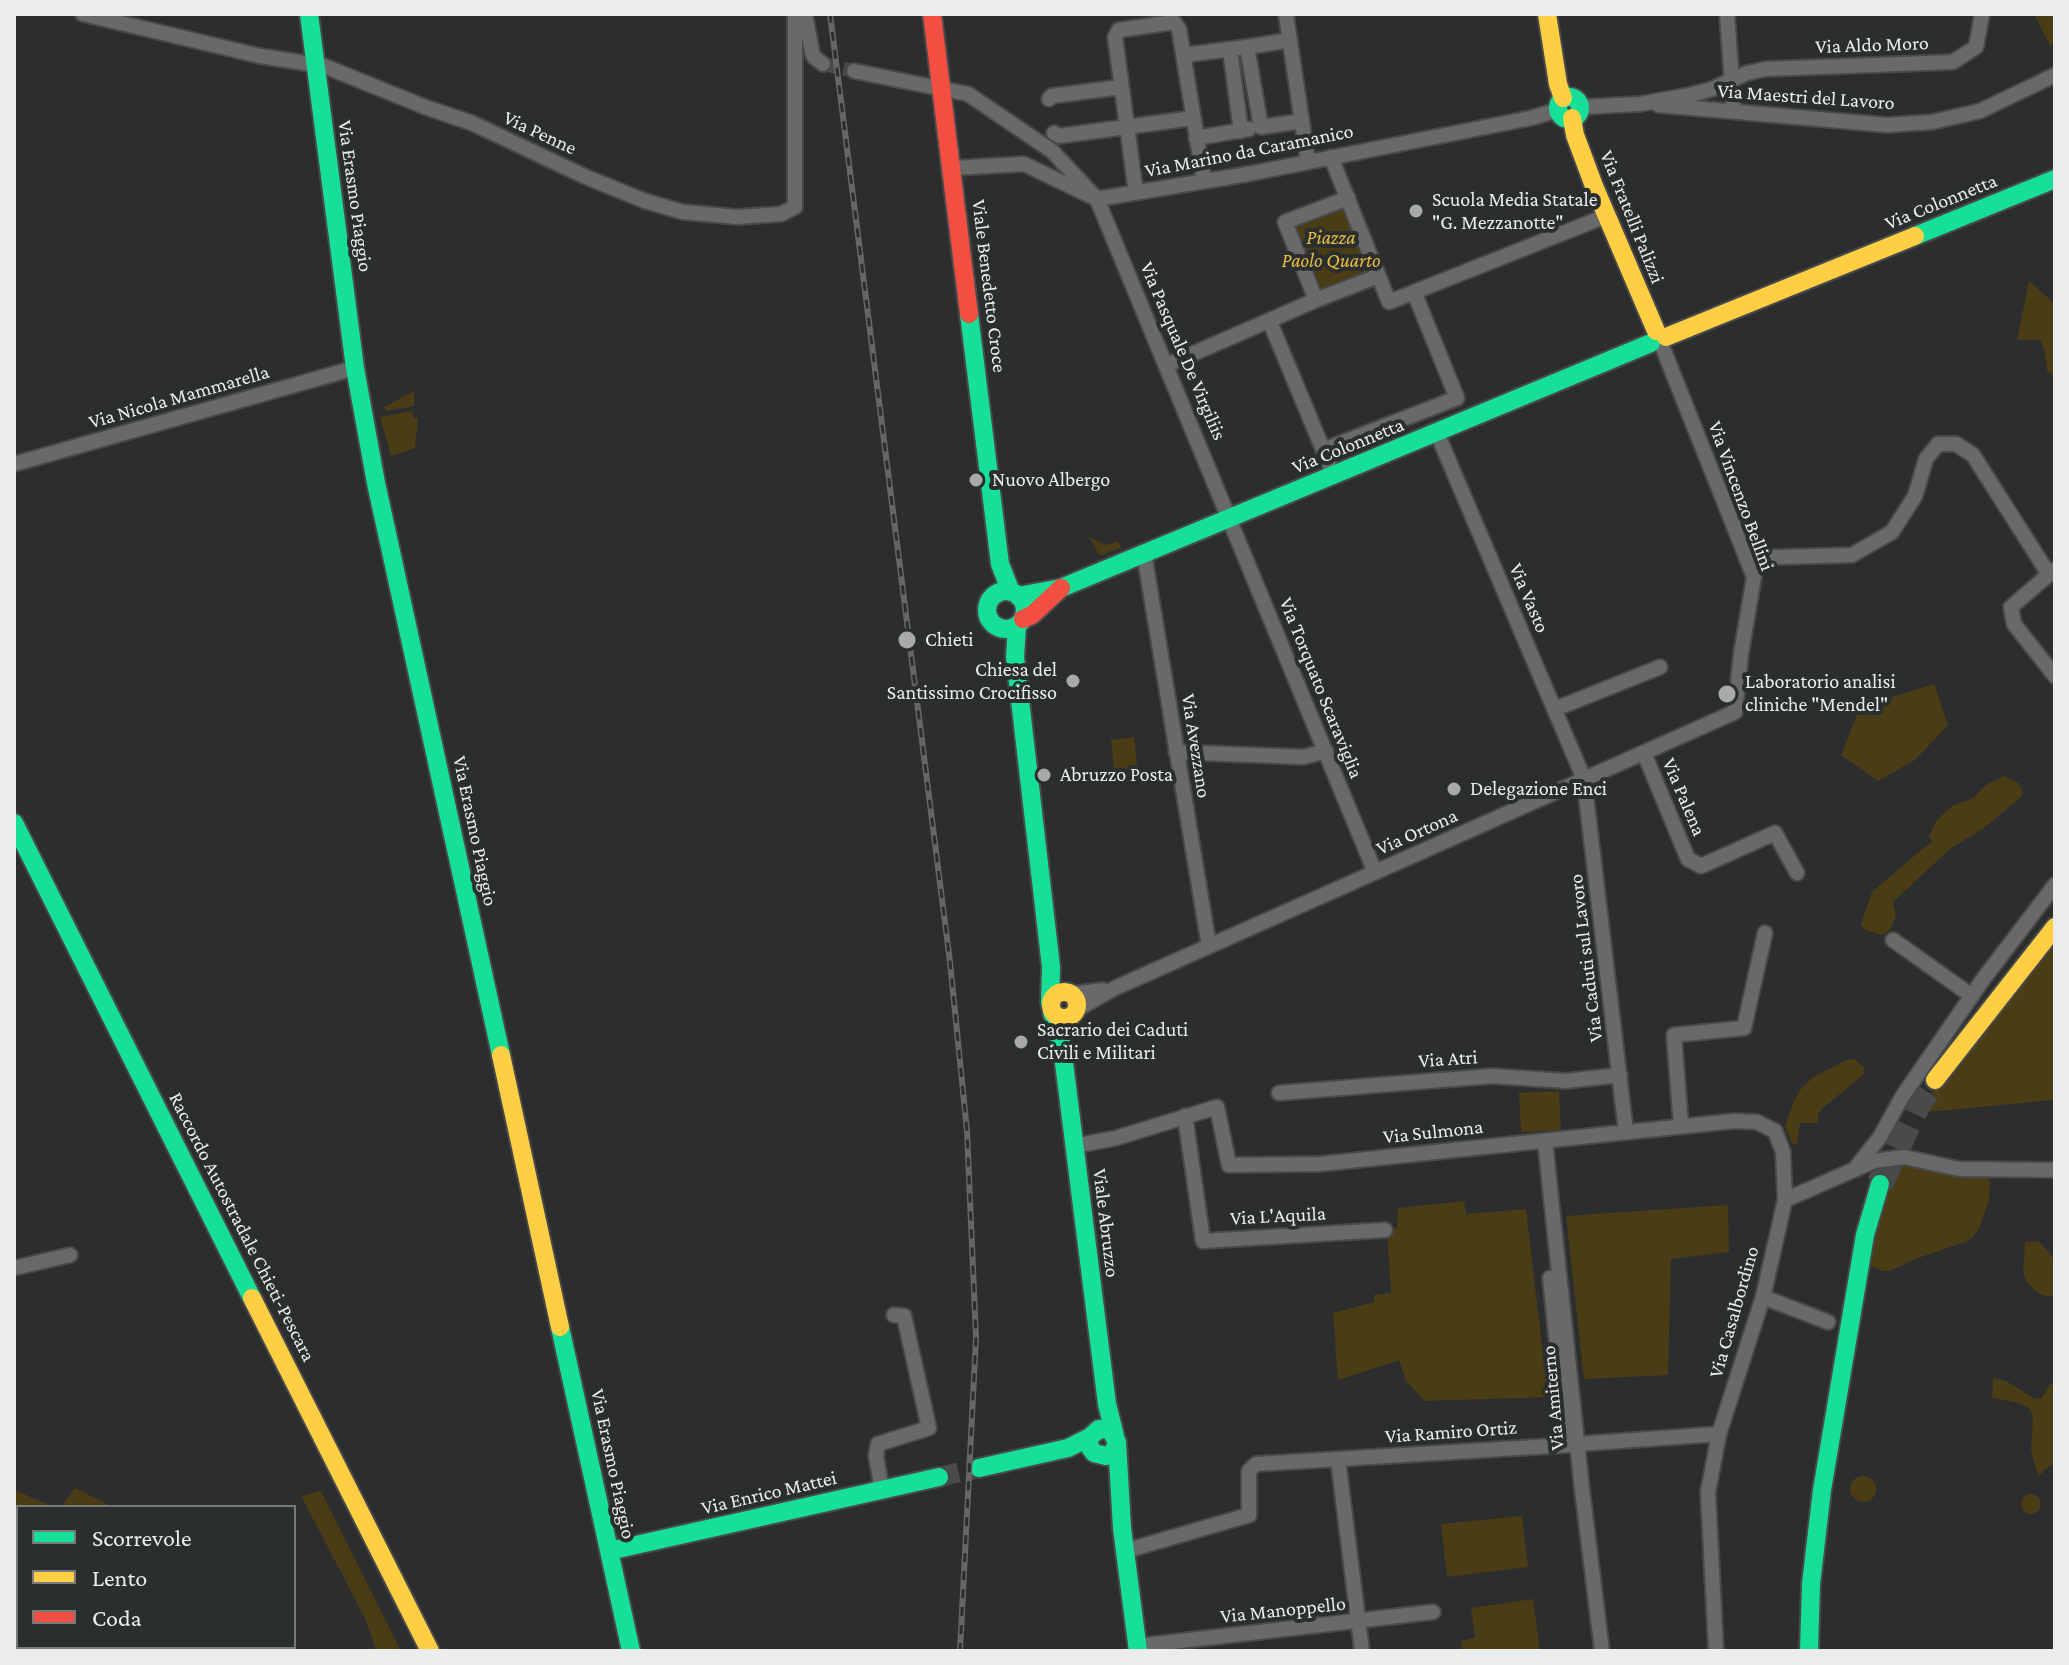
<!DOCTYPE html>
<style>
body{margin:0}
#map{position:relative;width:2069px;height:1665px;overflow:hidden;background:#2c2d2e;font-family:"Crimson Pro",serif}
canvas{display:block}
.frame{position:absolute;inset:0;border:16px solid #eaeced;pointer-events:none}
.legend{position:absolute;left:16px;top:1505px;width:280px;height:144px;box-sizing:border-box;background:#2b2e2f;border:2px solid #777a7b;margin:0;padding:10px 14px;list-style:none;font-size:24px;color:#eaeced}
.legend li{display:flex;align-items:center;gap:16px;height:40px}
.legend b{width:40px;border:2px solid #777a7b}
</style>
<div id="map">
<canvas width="2069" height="1665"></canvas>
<div class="frame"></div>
<ul class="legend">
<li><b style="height:10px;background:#16e098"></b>Scorrevole</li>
<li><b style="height:10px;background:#ffcf43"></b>Lento</li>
<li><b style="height:10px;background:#f24e42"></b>Coda</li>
</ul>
</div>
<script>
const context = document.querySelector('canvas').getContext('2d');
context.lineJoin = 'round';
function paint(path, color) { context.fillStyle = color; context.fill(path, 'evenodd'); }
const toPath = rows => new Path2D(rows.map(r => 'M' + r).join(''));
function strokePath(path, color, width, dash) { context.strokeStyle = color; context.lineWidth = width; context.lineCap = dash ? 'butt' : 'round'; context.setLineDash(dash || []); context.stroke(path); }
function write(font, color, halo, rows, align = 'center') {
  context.font = font + ' "Crimson Pro",serif'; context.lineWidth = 8; context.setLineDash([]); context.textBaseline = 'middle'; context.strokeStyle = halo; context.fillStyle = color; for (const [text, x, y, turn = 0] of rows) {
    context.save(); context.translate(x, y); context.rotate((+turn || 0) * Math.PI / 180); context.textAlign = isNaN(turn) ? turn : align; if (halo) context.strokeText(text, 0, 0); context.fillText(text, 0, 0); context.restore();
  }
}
paint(toPath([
 [2034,14,2055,14,2055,43,2050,46],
 [1344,208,1368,272,1317,291,1294,227],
 [2029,281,2055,304,2055,378,2047,370,2045,353,2040,340,2017,340],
 [414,391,414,406,386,411,384,407],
 [412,411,414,418,418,418,415,448,391,456,380,417],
 [1089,537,1106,545,1118,541,1121,548,1100,556],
 [1934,684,1948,725,1915,760,1878,781,1841,755,1860,707],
 [1134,737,1138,775,1115,777,1111,740],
 [2004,776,2018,783,2023,792,2021,797,1983,829,1951,848,1893,902,1896,916,1890,930,1882,935,1865,930,1861,924,1872,892,1932,841,1929,837,1936,821,1952,806,1973,798,1986,785],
 [2055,938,2055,1104,2054,1100,1917,1113],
 [1848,1059,1856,1060,1865,1069,1863,1075,1824,1107,1818,1114,1818,1123,1800,1123,1797,1144,1792,1144,1785,1126,1794,1101,1800,1090,1812,1078],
 [1559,1091,1561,1130,1521,1132,1519,1093],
 [1895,1161,1990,1174,1989,1200,1980,1226,1973,1237,1965,1242,1918,1258,1890,1271,1882,1271,1868,1265],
 [1464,1201,1466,1214,1526,1209,1548,1397,1425,1401,1406,1381,1399,1360,1338,1380,1333,1313,1374,1302,1374,1295,1391,1293,1387,1229,1397,1228,1398,1208],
 [1728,1205,1729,1252,1671,1259,1668,1375,1584,1379,1566,1216],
 [2038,1241,2055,1259,2055,1294,2048,1297,2038,1293,2028,1283,2023,1273,2025,1242],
 [1993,1378,2006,1381,2035,1399,2041,1399,2050,1384,2055,1382,2055,1462,2038,1476,2031,1451,2033,1416,2029,1408,2019,1403,1992,1398],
 '1850 1489a13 13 0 1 1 26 0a13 13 0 1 1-26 0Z',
 [75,1488,113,1507,61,1507],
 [14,1490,54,1507,18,1507,18,1603,14,1596],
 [321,1491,401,1651,376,1651,366,1620,301,1496],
 '2021 1504a10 10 0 1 1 20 0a10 10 0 1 1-20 0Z',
 [1522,1516,1528,1567,1447,1577,1441,1524],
 [1533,1599,1540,1651,1462,1651,1461,1641,1475,1638,1471,1608],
 [57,1647,129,1647,129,1651,62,1651]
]), '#4a3d15');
strokePath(toPath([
 [823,64,854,71]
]), '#484a4b', 14, [14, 7]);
strokePath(toPath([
 [939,1477,979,1468]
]), '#484a4b', 20, [20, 10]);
strokePath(toPath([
 [1880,1184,1918,1104,1935,1080]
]), '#484a4b', 26, [26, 13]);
const street = toPath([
 [83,14,260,56,324,66,425,107,472,123,586,177,645,201,683,212,737,217,781,214,795,207,795,14],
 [805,14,812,52,814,57,823,64],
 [1727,14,1734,111],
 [1286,15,1308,162],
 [1247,47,1290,40],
 [1230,50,1241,131],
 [1184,55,1247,47,1261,127,1302,121],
 [854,71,968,94,1052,151,1097,199,1375,872],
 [1049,99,1052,96,1121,87],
 [1658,105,1887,125,1932,122,1980,111,2055,75],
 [1580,107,1640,104,1690,95,1712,89,1747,73,1766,69,1953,62,1976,47,1982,14],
 [1054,133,1059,136,1193,118],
 [1196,138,1249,129],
 [1331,157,1389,302,1606,216],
 [952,168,1024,164,1097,199,1248,174,1531,118,1558,110],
 [1136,193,1115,37,1119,30,1174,22,1179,29,1204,181],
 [1316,300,1285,222,1348,198],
 [1270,322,1334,476],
 [1167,365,1316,300,1378,276],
 [1437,433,1584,779,1626,1132],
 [1323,450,1457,398,1414,292],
 [14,464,355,368],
 [1144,553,1209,946],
 [1746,558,1852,555,1892,532,1915,496,1926,459,1938,444,1956,444,1973,455,2048,573],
 [2054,570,2011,607,2014,624,2055,676],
 [1555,709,1660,667],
 [1176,752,1303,757,1326,751],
 [1644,753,1688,859,1701,866,1775,833,1797,873],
 [1893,940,1972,996],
 [1072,994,1103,990],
 [1076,1010,1115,988,1735,712,1741,654,1754,577,1662,346],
 [1279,1093,1492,1076,1566,1081,1620,1075],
 [1185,1116,1203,1241,1385,1230],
 [1681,1126,1674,1035,1744,1028,1765,933],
 [1545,1141,1582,1489,1602,1651],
 [1074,1146,1116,1138,1217,1107,1229,1165,1320,1164,1734,1121,1757,1122,1775,1131,1783,1152,1785,1200,1763,1297,1719,1434,1577,1444],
 [1854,1170,1880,1137,1902,1097,1984,978,2055,885],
 [1785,1200,1874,1161,1904,1157,1959,1169,2055,1170],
 [14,1268,70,1255],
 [1550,1278,1567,1440],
 [1763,1297,1828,1322],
 [1338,1460,1362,1651],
 [882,1490,876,1456,878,1444,929,1428,904,1316,894,1315],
 [1125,1551,1249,1515,1249,1471,1256,1464,1568,1445],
 [1137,1646,1433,1612],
 [1716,1651,1708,1492,1719,1434]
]);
const fast = toPath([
 [309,14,355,368,376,483,501,1055],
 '1558 108a11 11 0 1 1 22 0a11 11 0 1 1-22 0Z',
 [1915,236,2055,179],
 [969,314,1000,564,1011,592],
 '987 610a19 19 0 1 1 38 0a19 19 0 1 1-38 0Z',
 [1018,596,1061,588,1651,343],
 [1017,626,1015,657,1051,967,1050,1003],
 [14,823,252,1298],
 [1052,1012,1062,1047,1107,1404,1115,1436],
 [560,1327,631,1651],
 [1117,1442,1113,1453,1106,1456,1094,1453,1089,1446,1090,1437,1099,1429,1110,1430,1117,1442,1122,1528,1138,1651],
 [979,1468,1068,1448,1090,1437],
 [609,1551,939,1477],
 [1809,1651,1811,1584,1822,1490,1865,1235,1880,1184]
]);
const slow = toPath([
 [1547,14,1558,84,1563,98],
 [1572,118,1575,135,1594,186,1656,331],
 [1666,337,1915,236],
 '1051 1005a13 13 0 1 1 26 0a13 13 0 1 1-26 0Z',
 [501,1055,560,1327],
 [1935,1080,2055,927],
 [252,1298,430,1651]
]);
const jam = toPath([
 [932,14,969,314],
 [1023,619,1032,615,1061,588]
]);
strokePath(street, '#48494a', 18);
strokePath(fast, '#48494a', 22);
strokePath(slow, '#48494a', 22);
strokePath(jam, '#48494a', 22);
strokePath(street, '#68696a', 14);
strokePath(fast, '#16e098', 18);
strokePath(slow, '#ffcf43', 18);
strokePath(jam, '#f24e42', 18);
const rail = toPath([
 [830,14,950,962,967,1131,976,1338,960,1651]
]);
strokePath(rail, '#666668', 6);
strokePath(rail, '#2b2e2f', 3, [9]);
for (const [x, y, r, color] of [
 [1416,211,8,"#a8a9aa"],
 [976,480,8,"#a8a9aa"],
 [907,640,10,"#a8a9aa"],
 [1073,681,8,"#a8a9aa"],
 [1727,694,10,"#a8a9aa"],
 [1044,775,8,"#a8a9aa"],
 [1454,789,8,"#a8a9aa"],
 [1021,1042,8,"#a8a9aa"]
]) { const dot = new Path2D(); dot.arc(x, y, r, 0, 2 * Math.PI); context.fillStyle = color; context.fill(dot); strokePath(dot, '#2b2e2f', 3); }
write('20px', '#eaeced', '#2b2e2f', [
 ["Via Aldo Moro",1872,45,-2],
 ["Via Maestri del Lavoro",1806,97,4],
 ["Via Penne",540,133,25],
 ["Via Marino da Caramanico",1249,151,-11],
 ["Via Erasmo Piaggio",355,196,82],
 ["Via Colonnetta",1941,202,-22],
 ["Via Fratelli Palizzi",1632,217,68],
 ["Viale Benedetto Croce",989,286,83],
 ["Via Pasquale De Virgiliis",1183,351,67],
 ["Via Nicola Mammarella",179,397,-16],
 ["Via Colonnetta",1348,446,-22],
 ["Via Vincenzo Bellini",1741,496,70],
 ["Via Vasto",1529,598,67],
 ["Via Torquato Scaraviglia",1321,688,68],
 ["Via Avezzano",1196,746,81],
 ["Via Palena",1684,797,67],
 ["Via Erasmo Piaggio",475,831,78],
 ["Via Ortona",1417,832,-24],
 ["Via Caduti sul Lavoro",1586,958,-97],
 ["Via Atri",1448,1059,-4],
 ["Via Sulmona",1433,1132,-6],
 ["Via L'Aquila",1278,1216,-3],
 ["Viale Abruzzo",1106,1223,83],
 ["Raccordo Autostradale Chieti-Pescara",242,1227,63],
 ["Via Casalbordino",1734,1312,-74],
 ["Via Amiterno",1553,1398,-95],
 ["Via Ramiro Ortiz",1451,1432,-4],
 ["Via Erasmo Piaggio",613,1464,78],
 ["Via Enrico Mattei",769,1493,-13],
 ["Via Manoppello",1283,1610,-6]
]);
write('20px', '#eaeced', '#2b2e2f', [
 ["Scuola Media Statale",1432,200],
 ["\"G. Mezzanotte\"",1432,223],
 ["Nuovo Albergo",992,480],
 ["Chieti",925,640],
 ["Chiesa del",1057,670,"right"],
 ["Santissimo Crocifisso",1057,693,"right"],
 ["Laboratorio analisi",1745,682],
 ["cliniche \"Mendel\"",1745,705],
 ["Abruzzo Posta",1060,775],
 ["Delegazione Enci",1470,789],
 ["Sacrario dei Caduti",1037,1030],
 ["Civili e Militari",1037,1053]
], 'left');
write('italic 20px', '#e6bc3f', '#2b2e2f', [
 ["Piazza",1331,238],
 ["Paolo Quarto",1331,261]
]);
</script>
